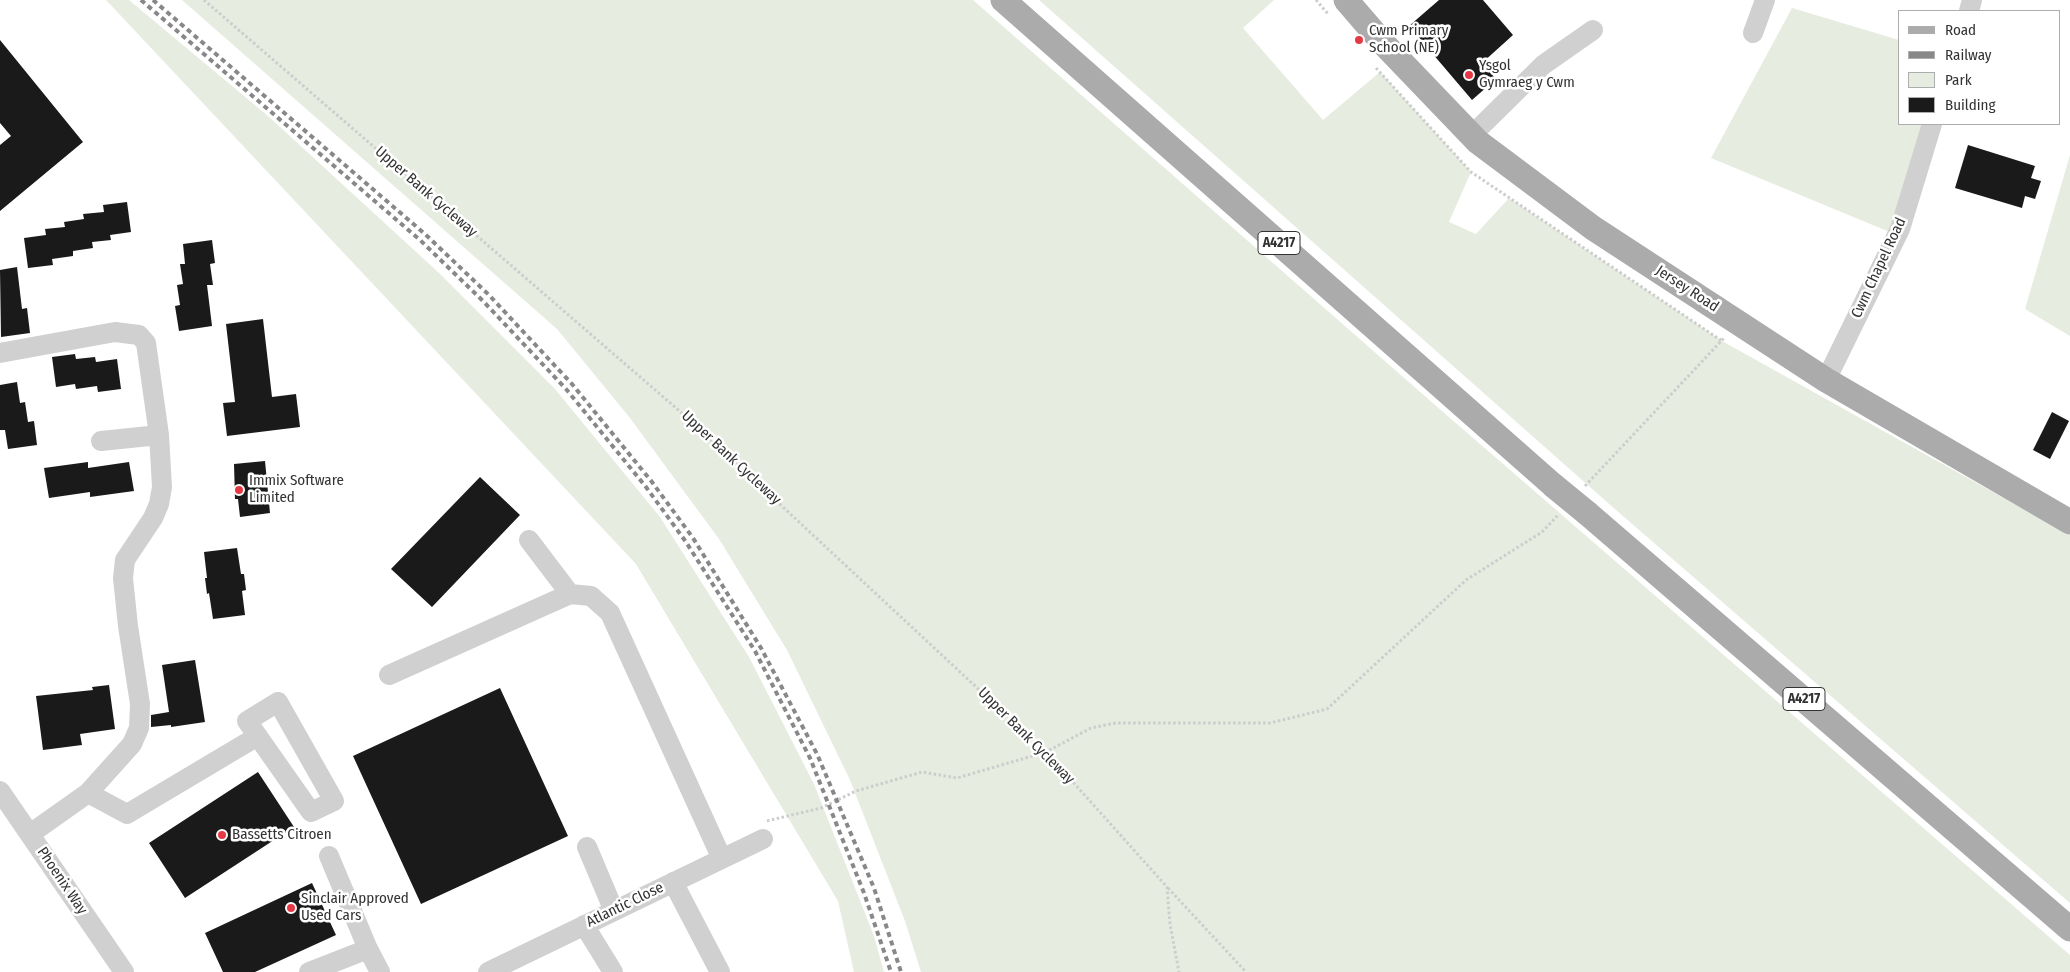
<!DOCTYPE html>
<style>
body{margin:0}
#map{position:relative;width:2070px;height:972px;overflow:hidden;background:#fff;font-family:"Fira Sans Condensed",sans-serif}
canvas{display:block}
.legend{position:absolute;left:1898px;top:10px;width:162px;height:115px;box-sizing:border-box;background:#fff;border:1px solid #adadad;margin:0;padding:6px 9px;list-style:none;font-size:15px;color:#333}
.legend li{display:flex;align-items:center;gap:10px;height:25px}
.legend b{width:25px;border:1px solid #adadad}
</style>
<div id="map">
<canvas width="2070" height="972"></canvas>
<ul class="legend">
<li><b style="height:6px;background:#ababab"></b>Road</li>
<li><b style="height:6px;background:#888"></b>Railway</li>
<li><b style="height:14px;background:#e6ecdf"></b>Park</li>
<li><b style="height:14px;background:#1a1a1a"></b>Building</li>
</ul>
</div>
<script>
const context = document.querySelector('canvas').getContext('2d');
context.lineJoin = 'round';
function paint(path, color) { context.fillStyle = color; context.fill(path, 'evenodd'); }
const toPath = rows => new Path2D(rows.map(r => 'M' + r).join(''));
function strokePath(path, color, width, dash) { context.strokeStyle = color; context.lineWidth = width; context.lineCap = dash ? 'butt' : 'round'; context.setLineDash(dash || []); context.stroke(path); }
function write(font, color, halo, rows, align = 'center') {
  context.font = font + ' "Fira Sans Condensed",sans-serif'; context.lineWidth = 5; context.setLineDash([]); context.textBaseline = 'middle'; context.strokeStyle = halo; context.fillStyle = color; for (const [text, x, y, turn = 0] of rows) {
    context.save(); context.translate(x, y); context.rotate((+turn || 0) * Math.PI / 180); context.textAlign = isNaN(turn) ? turn : align; if (halo) context.strokeText(text, 0, 0); context.fillText(text, 0, 0); context.restore();
  }
}
paint(toPath([
 [106,0,129,0,268,116,438,272,555,389,660,517,749,657,814,784,874,936,884,972,854,972,838,901,636,564],
 [182,0,973,0,1435,405,2070,955,2070,972,921,972,905,921,850,780,787,650,719,539,630,418,557,329],
 [1039,0,1274,0,1243,28,1323,120,1380,72,1471,172,1449,222,1476,234,1509,198,1722,341,2070,535,2070,903,1616,510],
 [1792,8,1899,40,1899,124,1926,124,1892,233,1711,158],
 [2070,155,2070,336,2025,309]
]), '#e6ecdf');
paint(toPath([
 [1439,0,1483,0,1513,35,1482,63,1496,79,1472,100,1409,26],
 [0,40,83,142,0,211,0,145,11,136,0,123],
 [1968,145,2035,166,2031,178,2041,181,2035,199,2025,196,2022,208,1955,188],
 [127,202,131,232,110,235,111,240,92,242,93,248,73,251,73,256,52,259,53,265,28,268,24,238,46,235,45,229,65,227,64,222,84,219,83,214,104,212,103,205],
 [212,240,215,263,210,264,213,285,207,285,212,326,179,331,175,306,180,305,177,285,183,284,180,264,185,264,183,244],
 [17,267,22,309,27,308,30,333,1,337,0,270],
 [263,319,272,397,296,394,300,427,227,436,223,403,235,402,226,324],
 [75,354,76,359,95,357,96,362,117,359,121,389,98,392,97,386,76,389,75,384,56,387,52,357],
 [17,382,20,403,25,402,28,422,34,421,37,445,8,449,5,430,0,430,0,385],
 [2052,412,2069,421,2050,459,2033,450],
 [265,461,270,513,240,517,238,499,235,499,234,464],
 [88,462,88,468,129,462,134,491,90,497,90,492,49,498,44,468],
 [480,477,520,515,432,607,391,569],
 [237,548,241,574,244,574,246,590,242,591,245,615,213,619,209,593,207,594,205,578,207,578,204,552],
 [195,660,205,722,171,727,171,725,151,727,151,715,169,712,162,665],
 [109,685,115,729,80,734,82,745,43,750,36,696,93,690,92,687],
 [500,688,568,836,421,904,353,756],
 [258,772,294,827,185,898,149,843],
 [312,883,336,935,255,972,223,972,205,933]
]), '#1a1a1a');
strokePath(toPath([
 [204,0,683,414,1046,752,1167,887,1170,924,1179,972],
 [1316,0,1329,15],
 [1376,68,1471,172,1722,341],
 [1585,486,1725,337],
 [767,821,821,808,856,791,922,772,957,778,1046,752,1091,728,1116,723,1270,723,1327,709,1466,580,1542,532,1559,514],
 [1168,888,1246,972]
]), '#cdcdcd', 3, [2.5, 2.5]);
strokePath(toPath([
 [1969,11,1972,0],
 [1753,33,1765,0],
 [1472,135,1543,65,1593,30],
 [0,353,115,332,139,335,146,343,159,435,162,487,159,504,153,518,125,560,123,578,128,626,140,704,139,728,132,744,88,793,30,834],
 [1826,380,1900,229,1932,124],
 [101,441,159,435],
 [529,540,570,594],
 [389,675,570,594,591,596,610,613,722,859],
 [278,702,334,801,311,812,247,721,278,702],
 [0,791,124,972],
 [88,793,127,814,258,736],
 [587,847,614,911],
 [329,856,368,949,380,972],
 [673,882,720,972],
 [584,925,613,972],
 [309,972,368,949],
 [488,972,763,839]
]), '#d0d0d0', 20);
strokePath(toPath([
 [1003,0,1554,486],
 [1346,0,1383,43,1478,142,1593,228,1826,380,2070,522],
 [1587,513,2070,929]
]), '#ababab', 25);
strokePath(toPath([
 [141,0,420,240,483,301,566,389,646,487,686,542,755,651,810,758,864,893,891,972],
 [153,0,425,234,489,295,572,384,652,482,693,538,761,648,817,754,874,888,901,972]
]), '#888', 4, [5, 4]);
strokePath(toPath([
 [1554,486,1587,513]
]), '#ababab', 25);
for (const [x, y, r, color] of [
 [1359,40,5,"#e63946"],
 [1469,75,5,"#e63946"],
 [239,490,5,"#e63946"],
 [222,835,5,"#e63946"],
 [291,908,5,"#e63946"]
]) { const dot = new Path2D(); dot.arc(x, y, r, 0, 2 * Math.PI); context.fillStyle = color; context.fill(dot); strokePath(dot, '#fff', 2); }
for (const [x, y, w] of [
 [1279,243,42],
 [1804,699,42]
]) { const box = new Path2D(); box.roundRect(x - w / 2, y - 11.5, w, 23, 4); context.fillStyle = '#fff'; context.fill(box); strokePath(box, '#333', 1); }
write('bold 14px', '#333', null, [
 ["A4217",1279,243],
 ["A4217",1804,699]
]);
write('15px', '#333', '#fff', [
 ["Cwm Primary",1369,31],
 ["School (NE)",1369,48],
 ["Ysgol",1479,66],
 ["Gymraeg y Cwm",1479,83],
 ["Immix Software",249,481],
 ["Limited",249,498],
 ["Bassetts Citroen",232,835],
 ["Sinclair Approved",301,899],
 ["Used Cars",301,916]
], 'left');
write('15px', '#333', '#fff', [
 ["Upper Bank Cycleway",426,192,41],
 ["Cwm Chapel Road",1879,268,-65],
 ["Jersey Road",1687,289,33],
 ["Upper Bank Cycleway",731,458,43],
 ["Upper Bank Cycleway",1026,736,45],
 ["Phoenix Way",62,881,56],
 ["Atlantic Close",625,905,-26]
]);
</script>
